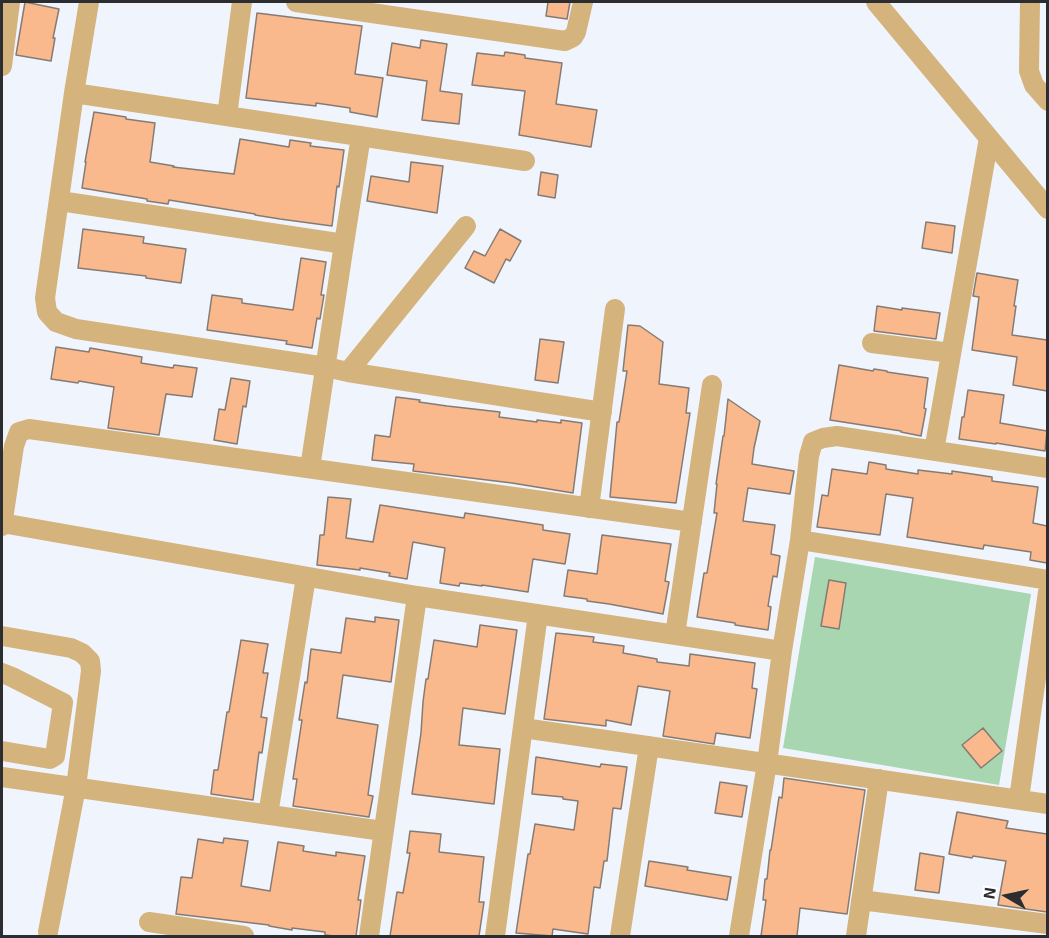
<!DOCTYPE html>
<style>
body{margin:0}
#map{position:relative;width:1049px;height:938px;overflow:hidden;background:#f0f4fd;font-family:"Exo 2",sans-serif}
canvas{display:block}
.frame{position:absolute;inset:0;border:3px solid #2b2d31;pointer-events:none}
.north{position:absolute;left:977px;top:866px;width:60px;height:60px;-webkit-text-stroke:4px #fff;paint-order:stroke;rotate:279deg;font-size:16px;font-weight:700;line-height:24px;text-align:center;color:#2b2d31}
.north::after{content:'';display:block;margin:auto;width:21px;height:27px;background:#2b2d31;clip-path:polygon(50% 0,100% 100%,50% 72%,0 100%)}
</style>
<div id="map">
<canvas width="1049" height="938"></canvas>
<div class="frame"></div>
<div class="north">N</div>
</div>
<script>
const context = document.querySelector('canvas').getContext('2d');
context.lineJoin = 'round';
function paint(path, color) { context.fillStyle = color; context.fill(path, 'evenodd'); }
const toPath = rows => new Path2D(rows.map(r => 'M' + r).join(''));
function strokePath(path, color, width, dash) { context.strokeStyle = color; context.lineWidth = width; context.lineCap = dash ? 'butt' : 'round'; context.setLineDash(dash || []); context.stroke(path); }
paint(toPath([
 [815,557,1031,594,999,785,783,748]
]), '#a7d6b0');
const building = toPath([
 [25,2,59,9,53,38,55,38,51,61,16,55,25,2],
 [548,2,570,2,567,19,546,16,548,2],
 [257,13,362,26,355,74,383,78,377,117,350,112,350,108,316,103,316,106,246,98,257,13],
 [421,40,447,44,440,91,462,94,459,124,422,120,427,81,387,75,392,43,420,48,421,40],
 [505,52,525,55,525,58,562,63,556,104,597,110,591,147,519,135,525,91,472,85,477,53,504,56,505,52],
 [94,112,126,117,126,119,155,123,150,162,174,166,173,167,234,174,240,139,289,147,290,140,311,143,310,146,344,150,339,187,337,186,332,226,280,219,255,215,255,214,169,200,168,204,147,201,147,199,82,188,86,162,85,162,94,112],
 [411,162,443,166,437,213,367,201,371,176,409,182,411,162],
 [541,172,558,175,555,198,538,195,541,172],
 [926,222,955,226,952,253,922,248,926,222],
 [83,229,144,237,143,243,186,249,181,283,146,278,146,276,78,268,83,229],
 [500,229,521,241,510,261,506,259,494,283,465,268,474,251,485,256,500,229],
 [301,258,326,262,321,295,324,295,320,319,317,318,312,348,286,344,287,341,207,330,212,295,242,299,242,303,293,310,301,258],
 [977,273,1018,280,1014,306,1016,306,1012,335,1047,340,1047,391,1013,385,1017,357,972,350,979,297,973,296,977,273],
 [877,306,902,310,902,308,940,313,936,339,874,331,877,306],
 [628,325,640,326,663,342,659,384,689,388,686,413,690,413,676,503,610,497,617,422,619,422,627,371,623,371,628,325],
 [540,339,564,342,558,383,535,380,540,339],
 [56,347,89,352,90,348,142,357,141,363,173,368,174,365,197,368,192,397,166,394,159,435,108,428,114,387,79,381,78,383,51,379,56,347],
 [839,365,873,371,874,369,887,371,887,372,928,378,924,408,926,409,921,436,901,432,901,431,830,420,839,365],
 [231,378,250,381,246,407,243,406,237,444,214,440,219,409,225,410,231,378],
 [968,390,1004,395,1000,423,1047,431,1045,451,996,443,996,444,959,439,962,417,964,417,968,390],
 [396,397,420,400,419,402,447,406,500,412,499,417,537,422,537,420,561,423,561,420,582,423,573,493,512,483,413,471,414,464,372,460,375,435,390,437,396,397],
 [728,399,760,421,754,448,752,464,794,471,790,494,748,488,743,521,775,525,771,554,780,556,777,577,773,576,768,606,771,607,768,630,735,625,735,623,697,617,704,573,707,573,717,513,714,513,717,484,716,484,723,436,724,436,728,399],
 [869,462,886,465,886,469,918,474,918,470,952,474,952,471,992,477,992,481,1038,487,1033,523,1047,526,1047,563,1030,560,1031,552,984,545,983,549,907,537,913,498,886,494,880,535,817,527,822,495,828,496,832,469,867,474,869,462],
 [328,497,351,499,346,538,373,542,380,505,464,518,465,513,543,525,543,530,570,534,565,564,533,559,528,592,482,585,482,586,460,583,459,586,440,583,445,548,413,542,407,579,389,576,390,573,360,568,360,570,317,565,320,535,324,535,328,497],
 [602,535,671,544,665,581,669,582,663,614,609,604,587,601,587,599,564,596,568,570,597,574,602,535],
 [829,580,846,583,839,629,821,626,829,580],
 [375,617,399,620,391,682,343,675,337,718,378,725,368,795,373,796,369,817,293,806,297,779,293,779,302,720,299,720,305,682,307,683,311,649,341,653,346,618,375,622,375,617],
 [480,625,517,630,505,714,463,708,459,745,500,749,494,804,412,794,421,733,423,702,426,679,428,679,434,640,477,647,480,625],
 [556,633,594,637,593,642,624,646,623,653,657,659,657,662,689,666,690,654,755,663,752,688,757,689,750,738,716,733,714,744,663,736,670,691,638,686,631,725,606,720,606,726,544,719,556,633],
 [241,640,268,644,263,673,268,673,261,717,267,718,262,753,259,752,253,800,211,794,214,770,218,770,227,712,229,712,241,640],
 [983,728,1002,751,981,768,962,745,983,728],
 [536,757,600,767,601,764,627,767,621,809,613,808,607,861,604,861,600,888,594,887,588,934,553,929,552,936,516,933,528,854,530,854,535,824,574,830,578,801,563,799,563,797,532,794,536,757],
 [784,778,865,790,847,914,800,908,797,936,761,936,766,900,763,900,765,879,767,879,770,850,771,850,779,797,782,798,784,778],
 [720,782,747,786,742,817,715,813,720,782],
 [957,812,1008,821,1006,828,1047,834,1047,912,998,905,1006,861,973,856,972,858,949,854,957,812],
 [410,831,441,834,439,852,484,857,479,902,484,902,479,936,390,936,397,892,403,893,410,853,407,853,410,831],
 [224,838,248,841,241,886,270,891,278,842,304,846,303,851,336,856,336,852,365,856,358,900,361,900,356,936,334,936,325,935,325,932,292,928,292,930,269,926,269,925,176,914,181,877,192,878,198,839,223,843,224,838],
 [920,853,944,857,939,893,915,890,920,853],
 [649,861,688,867,687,870,731,877,727,900,645,886,649,861]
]);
paint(building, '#f9b98c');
strokePath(building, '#857b74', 1.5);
strokePath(toPath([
 [89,2,74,93,45,298,47,312,56,322,76,329,326,367,348,372,602,412],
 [296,2,565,41,573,37,576,32,583,2],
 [876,2,1048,209],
 [1030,2,1029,71,1034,85,1048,101],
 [2,66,10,2],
 [74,93,525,161],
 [227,116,242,2],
 [60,201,344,244],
 [872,343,951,353],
 [348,372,466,226],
 [934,451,989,138],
 [310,468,344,244,361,136],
 [589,508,615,309],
 [2,523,417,596,782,651],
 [2,526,14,446,19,432,29,429,692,522],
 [800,540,1048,580],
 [675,635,712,385],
 [2,636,71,648,82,653,90,661,91,671,76,787,48,932],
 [2,673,12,677,63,703,55,756,50,759,2,751],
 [523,728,1048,804],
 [2,777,383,831],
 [1019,799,1048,592],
 [268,815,306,577],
 [861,900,1048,924],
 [149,922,244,936],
 [369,936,417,596],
 [495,936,538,614],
 [620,936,649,746],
 [739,936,767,763,782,651,800,540,809,456,813,442,823,438,837,436,1048,468],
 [856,936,879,779]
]), '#d4b37d', 20);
</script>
